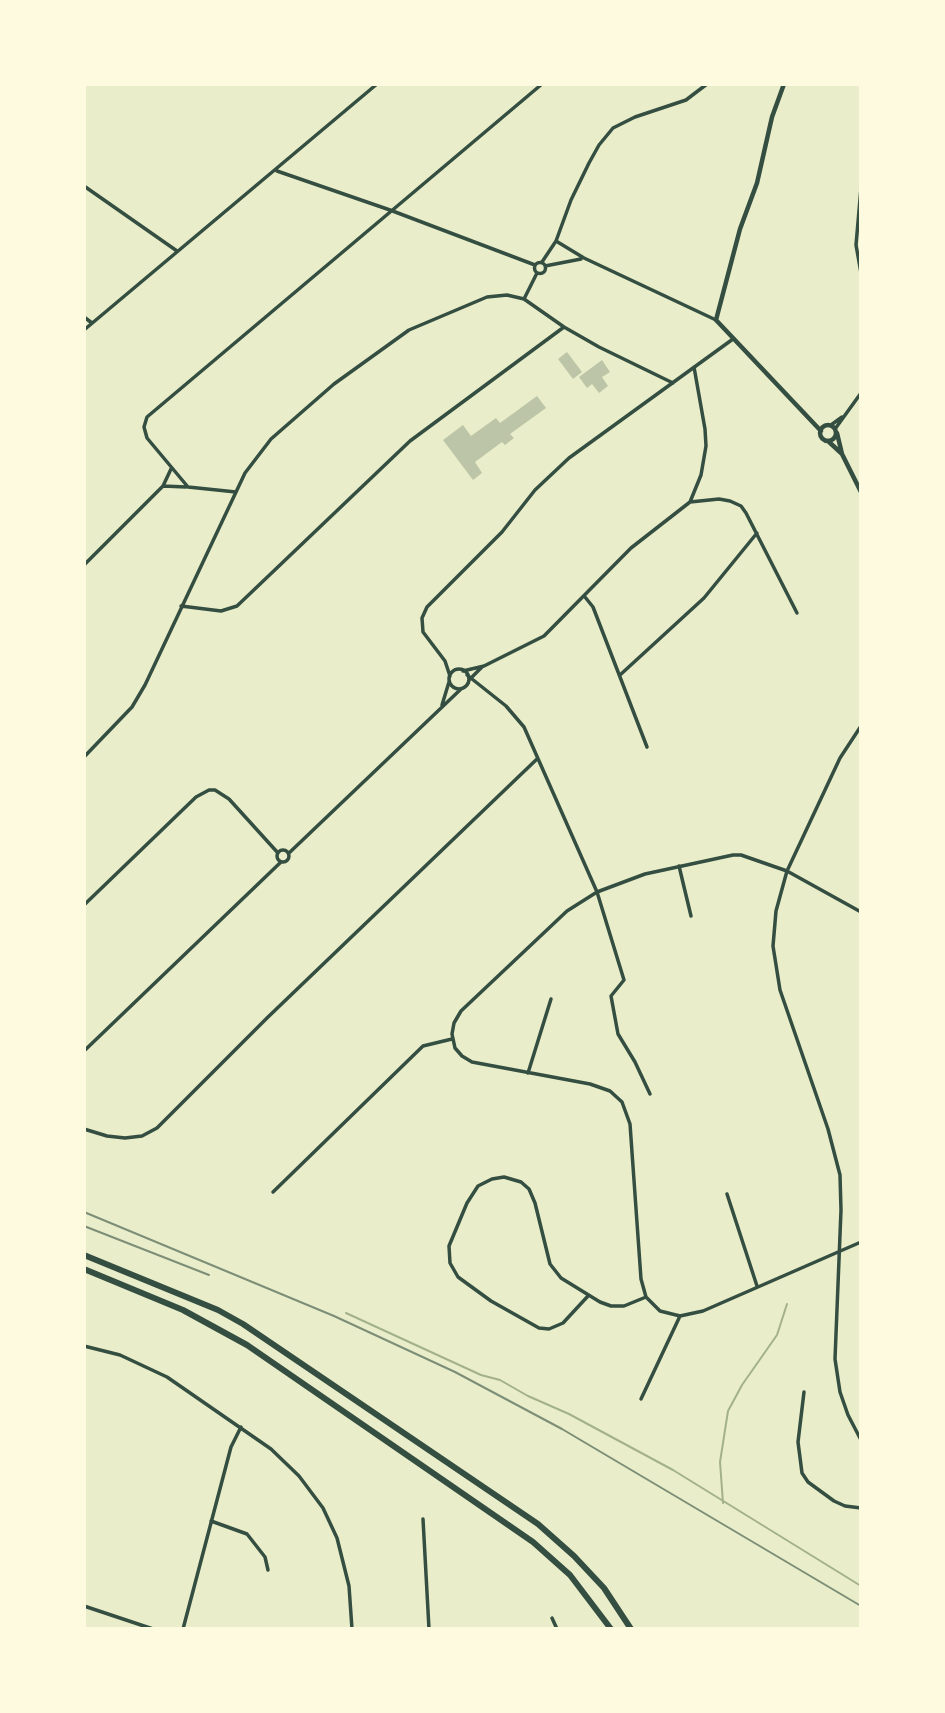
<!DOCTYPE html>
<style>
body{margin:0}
#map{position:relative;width:945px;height:1713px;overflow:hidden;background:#e9edc9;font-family:"Fira Sans Condensed",sans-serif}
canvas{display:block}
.frame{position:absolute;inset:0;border:86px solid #fefae0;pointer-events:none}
</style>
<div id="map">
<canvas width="945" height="1713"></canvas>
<div class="frame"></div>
</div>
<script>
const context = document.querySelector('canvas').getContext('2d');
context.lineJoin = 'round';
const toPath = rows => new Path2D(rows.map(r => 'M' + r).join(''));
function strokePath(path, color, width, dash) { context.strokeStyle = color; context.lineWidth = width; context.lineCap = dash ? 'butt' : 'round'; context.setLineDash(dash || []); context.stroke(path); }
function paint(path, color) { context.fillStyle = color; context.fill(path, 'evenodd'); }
strokePath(toPath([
 [346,1313,481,1375,500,1380,528,1396,569,1414,673,1470,861,1586],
 [723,1503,720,1462,728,1411,742,1385,777,1335,787,1304]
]), '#a3b18a', 2);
paint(toPath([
 [567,352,582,372,573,379,558,359],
 [602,360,610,372,602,377,608,386,599,393,592,384,587,388,579,377],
 [537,396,546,408,510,434,514,438,505,445,502,442,475,462,482,473,473,480,443,440,463,425,471,436,496,418,500,423]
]), '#bcc5a7');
strokePath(toPath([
 [277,171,390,210,535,265],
 [84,186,177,251],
 [861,188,856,245,861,273],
 [556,241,584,258,716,320],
 [542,262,556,241,571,200,589,163,599,145,613,128,635,117,686,100,707,84],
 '534.5 268a5.5 5.5 0 1 1 11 0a5.5 5.5 0 1 1-11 0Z',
 [545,266,581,259],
 [524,299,564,327,599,347,673,383],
 [84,317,92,323],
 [84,330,377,84],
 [831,425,842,417],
 [835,429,861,393],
 [163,486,186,487],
 [236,492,188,487,147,438,144,427,147,417,542,84],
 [690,502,719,499,730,501,741,506,746,513,797,613],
 [84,565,163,486,171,469],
 [585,597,593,607,647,747],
 [181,606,221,611,237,606,410,441,564,327],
 '449 679a10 10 0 1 1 20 0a10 10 0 1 1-20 0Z',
 [463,671,484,666,544,636,631,548,690,502,701,475,706,446,705,429,694,367],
 [467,675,506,706,524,727,597,892,624,980,611,996,618,1034,635,1062,650,1094],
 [620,675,704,598,757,533],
 [450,676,445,661,423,632,422,618,427,607,502,532,535,490,569,458,733,339],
 [470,679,482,667],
 [442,705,449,682],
 [861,726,840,758,787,871,776,911,773,946,780,990,828,1129,840,1175,841,1210,835,1359,840,1392,848,1415,861,1440],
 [84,757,132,707,145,685,245,473,271,439,334,384,409,330,487,297,507,295,524,299,537,273],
 '277 856a6 6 0 1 1 12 0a6 6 0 1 1-12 0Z',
 [289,853,461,689],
 [679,866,691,916],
 [84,905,196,797,209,790,215,790,229,799,278,853],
 [861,912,787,871,741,855,733,855,645,874,597,892,567,911,461,1011,454,1023,452,1034,455,1048,462,1056,472,1062,590,1084,610,1091,622,1102,630,1124,641,1279,646,1297,660,1311,680,1316,703,1311,861,1242],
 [84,1051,281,862],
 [861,1072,861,1078],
 [528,1073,551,999],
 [84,1129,107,1136,125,1138,142,1136,157,1128,267,1018,537,759],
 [273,1192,423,1046,452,1039],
 [727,1194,757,1286],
 [588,1296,563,1323,549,1329,539,1328,491,1301,458,1277,450,1263,449,1246,467,1203,478,1186,492,1179,504,1177,521,1182,529,1189,535,1203,550,1264,561,1278,600,1302,611,1306,624,1306,646,1297],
 [84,1346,120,1355,167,1377,271,1449,299,1476,323,1508,337,1538,349,1586,352,1629],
 [804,1392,798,1442,802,1473,808,1482,834,1501,845,1506,861,1508],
 [641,1399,680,1316],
 [423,1519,429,1629],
 [211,1521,247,1534,265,1557,268,1570],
 [84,1606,153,1629],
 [552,1618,557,1629],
 [183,1629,231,1447,241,1427]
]), '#344e41', 3.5);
strokePath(toPath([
 [784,84,772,117,757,183,740,229,716,320,821,431],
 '820 433a8 8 0 1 1 16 0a8 8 0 1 1-16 0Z',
 [837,433,842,454,861,492],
 [828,441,841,453]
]), '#344e41', 4.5);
strokePath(toPath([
 [84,1255,218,1310,243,1324,538,1524,574,1556,604,1588,631,1629],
 [84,1269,183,1310,247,1345,533,1542,570,1575,611,1629]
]), '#344e41', 6);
strokePath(toPath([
 [84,1212,334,1316,455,1372,562,1429,861,1606],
 [84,1226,209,1275]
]), '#7c8e77', 2);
</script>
